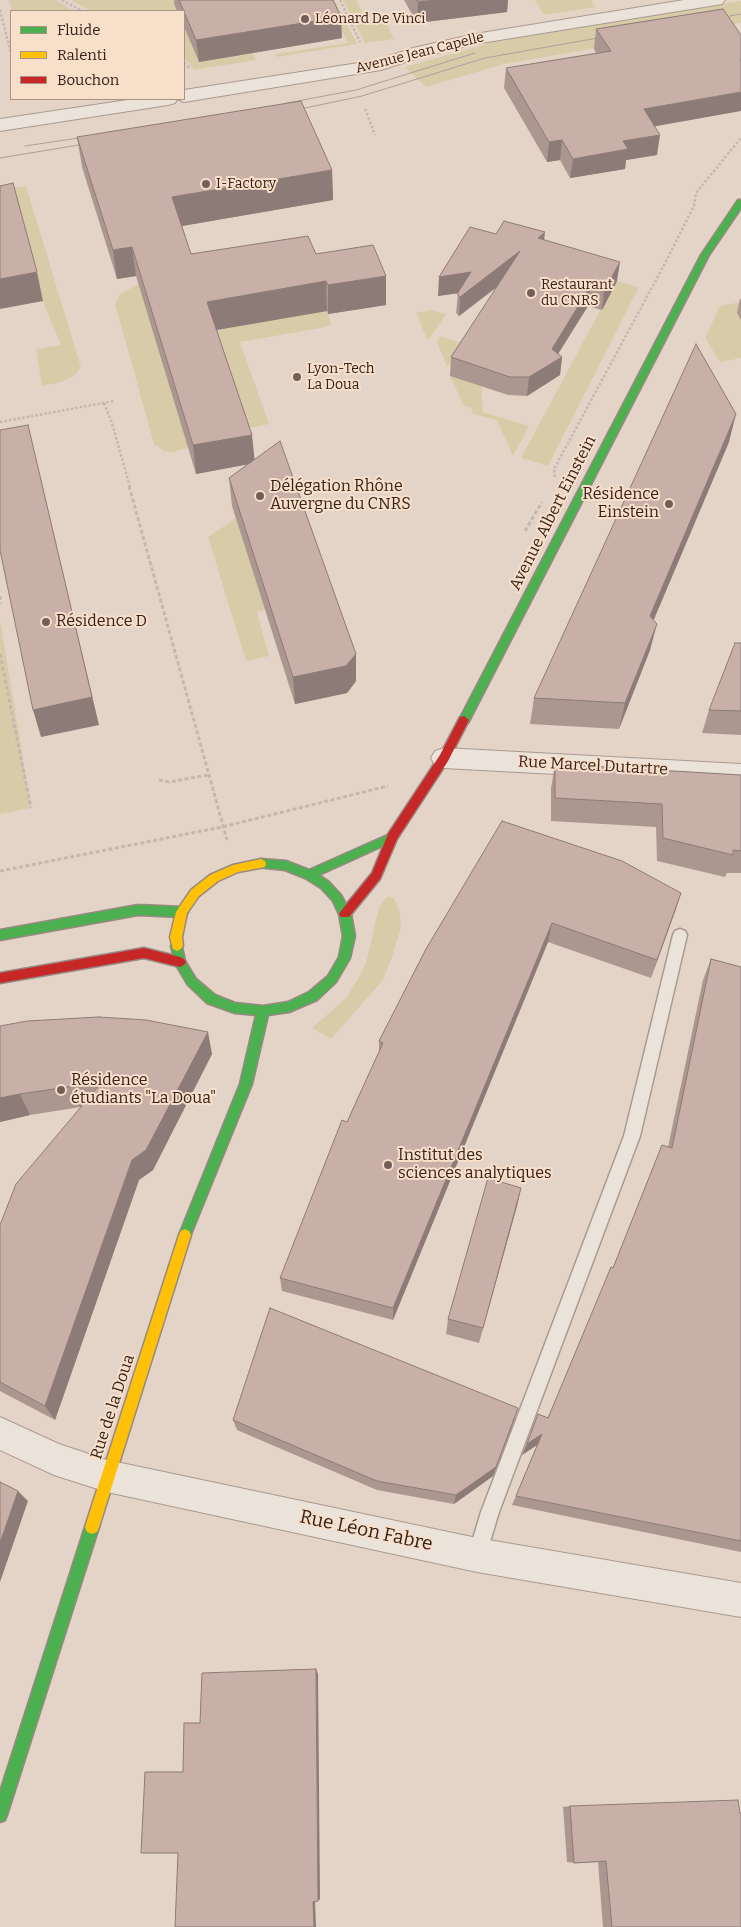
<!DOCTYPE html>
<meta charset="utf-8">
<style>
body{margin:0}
#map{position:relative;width:741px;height:1927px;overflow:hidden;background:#e4d4c7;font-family:Bitter,serif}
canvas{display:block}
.legend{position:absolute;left:10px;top:10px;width:175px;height:90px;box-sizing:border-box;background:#f8dfca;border:1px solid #aa9384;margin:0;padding:6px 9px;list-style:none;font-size:15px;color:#36201a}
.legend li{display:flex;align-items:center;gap:10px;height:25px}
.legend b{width:25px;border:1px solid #aa9384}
</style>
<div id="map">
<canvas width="741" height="1927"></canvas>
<ul class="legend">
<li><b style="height:6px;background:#4caf50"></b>Fluide</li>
<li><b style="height:6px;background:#ffc107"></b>Ralenti</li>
<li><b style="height:6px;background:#c62828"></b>Bouchon</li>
</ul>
</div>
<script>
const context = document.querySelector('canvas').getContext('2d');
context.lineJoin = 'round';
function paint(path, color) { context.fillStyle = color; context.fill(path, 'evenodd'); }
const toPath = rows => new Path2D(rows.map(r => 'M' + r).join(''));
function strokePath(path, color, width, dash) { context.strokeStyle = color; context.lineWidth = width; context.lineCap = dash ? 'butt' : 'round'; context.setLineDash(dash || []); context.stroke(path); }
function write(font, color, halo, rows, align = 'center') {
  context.font = font + ' Bitter,serif'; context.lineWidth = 4; context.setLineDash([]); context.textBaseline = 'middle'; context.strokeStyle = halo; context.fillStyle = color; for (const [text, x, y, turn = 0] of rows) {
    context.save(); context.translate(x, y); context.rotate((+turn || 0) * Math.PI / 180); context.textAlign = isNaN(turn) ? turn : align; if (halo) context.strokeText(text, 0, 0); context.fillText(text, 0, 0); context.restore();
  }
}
paint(toPath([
 [9,0,56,0,73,11,12,11],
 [71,0,199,0,174,4,177,11,91,11],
 [327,0,335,0,357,44,277,57,275,54,348,43],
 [343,0,356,0,368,24,385,21,394,39,365,43],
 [535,0,591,0,595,7,544,15],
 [741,1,741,23,504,64,426,87,405,67,508,38],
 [184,27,199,62,253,53,256,60,194,70,184,57],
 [26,186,81,367,74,376,61,382,42,386,36,349,61,345,43,302,20,213,0,190],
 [616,281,639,287,548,466,521,458],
 [139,284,188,448,173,452,164,451,154,444,115,304,120,294],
 [741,302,737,314,741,320,741,358,720,362,705,338,720,306],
 [431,310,446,314,428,341,416,313],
 [327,311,331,325,321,328,240,342,269,424,243,429,210,331],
 [439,336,463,343,447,367,437,342],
 [450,376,481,386,483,412,529,426,513,456,497,420,473,414,471,407,464,406],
 [236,518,265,610,257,612,269,656,246,661,208,537],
 [0,619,31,808,0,814],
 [387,897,394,898,400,912,401,928,391,960,383,980,331,1039,312,1028,346,998,358,979,366,963,379,907]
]), '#d8cca8');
const lane = toPath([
 [680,929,685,931,687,935,640,1136,499,1512,486,1555,483,1561,477,1564,471,1561,468,1555,481,1512,624,1136,673,935,675,931,680,929]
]);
const street = toPath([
 [684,0,725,0,722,4,716,5,475,44,424,56,381,70,184,102,177,99,175,103,168,105,0,131,0,119,134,99,184,99,184,90,378,60,413,48,475,34,684,0],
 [444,748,741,764,741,784,444,768,435,765,431,758,435,751,444,748],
 [0,1417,59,1444,107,1460,477,1538,741,1583,741,1617,477,1572,107,1492,54,1475,0,1450,0,1417]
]);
const fast = toPath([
 [738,200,741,200,741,208,709,255,468,723,460,723,459,720,701,255,738,200],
 [392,833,396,834,397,837,396,840,319,875,329,882,341,895,351,914,355,936,350,958,336,982,317,1000,289,1012,268,1015,252,1084,189,1239,185,1241,181,1239,179,1235,240,1084,256,1015,235,1013,207,1003,188,985,176,965,171,946,173,943,177,941,181,943,185,961,196,979,215,995,235,1003,263,1006,288,1002,309,992,328,976,339,957,343,936,339,914,333,901,321,888,305,878,285,870,257,867,256,864,257,861,261,859,286,861,309,870,392,833],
 [138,905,182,907,186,909,188,912,186,915,182,917,138,915,0,940,0,930,138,905],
 [92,1520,97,1522,99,1527,7,1815,5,1820,0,1822,0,1792,85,1527,87,1522,92,1520]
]);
const slow = toPath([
 [261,859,265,861,266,864,265,867,238,872,218,881,199,896,187,913,182,937,183,946,181,949,177,951,173,949,170,937,176,912,191,890,210,875,233,865,261,859],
 [185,1229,189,1231,191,1235,99,1527,97,1532,92,1534,87,1532,85,1527,179,1235,181,1231,185,1229]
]);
const jam = toPath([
 [464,716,469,720,448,761,397,839,380,879,349,917,341,917,339,914,341,911,372,873,388,834,440,755,460,717,464,716],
 [144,948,180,957,184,959,186,962,184,965,180,967,144,958,0,983,0,973,144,948]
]);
strokePath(lane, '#a99a91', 3);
strokePath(street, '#a99a91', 2);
strokePath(fast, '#988981', 3);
strokePath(slow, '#988981', 3);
strokePath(jam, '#988981', 3);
strokePath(toPath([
 [62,0,82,11],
 [340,0,360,42],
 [0,10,11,53],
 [184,63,191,69],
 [365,109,375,135],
 [104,403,112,423,130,487],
 [0,422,114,401],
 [555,477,554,469,663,267,694,206,696,193,741,138]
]), '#c3b8b1', 2.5, [2.5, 2]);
strokePath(toPath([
 [129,486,227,840],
 [525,531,542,502],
 [0,596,0,604],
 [0,654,31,808],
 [159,780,169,782,208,775],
 [0,871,222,827,388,786]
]), '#c3b8b1', 3, [4, 2.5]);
paint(lane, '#ebe2da');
paint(street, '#ebe2da');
paint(fast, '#4caf50');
paint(slow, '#ffc107');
paint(jam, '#c62828');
strokePath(toPath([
 [713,19,741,14],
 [287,103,356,90,475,53],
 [291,111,362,96,485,58,609,36],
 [25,146,92,136],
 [0,158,91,143]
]), '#aaa09a', 1);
paint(toPath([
 [174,0,333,0,342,38,199,62,184,27,184,11,177,11,174,4],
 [404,0,508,0,507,12,417,23],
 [723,9,655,126,657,155,626,160,625,169,570,178,560,160,547,162,504,88,506,68,596,53,594,49,596,29],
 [77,137,332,170,333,200,182,226,191,254,316,254,386,305,328,314,327,311,217,330,254,460,356,654,356,681,347,693,295,704,232,506,229,478,248,464,196,474,136,276,117,279,82,167],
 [496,234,544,240,617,281,602,310,588,306,558,354,562,357,560,375,527,396,508,395,450,376,451,357,498,286,459,316,456,313,458,293,438,296],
 [740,299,741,299,741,320,737,313],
 [729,442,653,620,650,650,619,729,530,724,534,698],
 [741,643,741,735,702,733,709,710],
 [555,764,741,775,741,873,727,873,725,877,657,861,656,827,551,821,551,788],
 [681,893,651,978,548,942,393,1320,282,1291,280,1278,347,1122,379,1052,379,1041,426,949],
 [711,959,741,967,741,1552,512,1505,537,1445,522,1455,538,1414,548,1418,613,1268,662,1145,668,1147,703,980],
 [0,1026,212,1054,153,1170,139,1180,55,1420,0,1391,0,1225,81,1107,30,1115,0,1122],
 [521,1188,517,1206,479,1343,446,1334,448,1319],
 [515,1418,493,1476,454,1504,377,1490,237,1430,233,1420],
 [570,1806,740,1813,741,1927,603,1927,598,1862,574,1863,567,1862,563,1807]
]), '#ac9790');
paint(toPath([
 [437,0,508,0,507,12,417,23,418,2],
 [341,17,342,38,199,62,196,40],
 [741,92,741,111,640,129,644,109],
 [660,135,657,155,626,160,625,169,570,178,573,159,623,141],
 [562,140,560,160,547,162,549,142],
 [332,170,333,200,176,227,172,197],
 [545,232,543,251,538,238],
 [132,247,136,276,117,279,113,250],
 [520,251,519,270,459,316,460,297,466,292,438,296,439,277],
 [620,262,617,281,602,310,604,291],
 [37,272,43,301,0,309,0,279],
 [386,276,386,305,328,314,328,285],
 [326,281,327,311,210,331,207,302],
 [590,287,588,306,553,362,562,357,560,375,527,396,529,377,552,349],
 [736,414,729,442,644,643,650,616],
 [252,435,255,463,196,474,193,445],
 [35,456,99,725,41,737,33,710],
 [657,624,650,650,619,729,625,703],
 [356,654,356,681,347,693,295,704,293,677],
 [681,893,675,912,651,978,657,960],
 [552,923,548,942,393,1320,393,1308],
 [208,1032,212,1054,153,1170,139,1180,55,1420,45,1406,132,1160],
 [20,1094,30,1115,0,1122,0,1098],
 [521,1188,517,1206,479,1343,483,1328],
 [515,1418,493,1476,454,1504,456,1495],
 [542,1434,537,1445,522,1455,527,1444],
 [18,1491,28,1501,0,1582,0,1543],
 [316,1669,318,1674,320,1899,318,1901],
 [315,1900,316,1927,314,1927,313,1902]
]), '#8c7b76');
const building = toPath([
 [179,0,333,0,341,17,196,40,179,0],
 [417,0,437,0,418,2,417,0],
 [723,9,741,35,741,60,740,60,741,61,741,92,644,109,660,135,623,141,628,149,573,159,562,140,549,142,506,68,611,51,596,29,723,9],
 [301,101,332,170,172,197,191,254,308,236,316,254,373,245,386,276,328,285,326,281,207,302,252,435,193,445,132,247,113,250,77,137,301,101],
 [13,183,37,272,0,279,0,186,13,183],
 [504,221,545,232,538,238,620,262,604,291,590,287,552,349,562,357,529,377,510,377,451,357,520,251,460,297,457,294,471,272,439,277,470,227,496,234,504,221],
 [696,344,736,414,650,616,657,624,625,703,534,698,696,344],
 [28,425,92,697,33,710,0,550,0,430,28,425],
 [280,441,356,654,346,666,293,677,229,478,280,441],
 [735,643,741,643,741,711,709,710,735,643],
 [555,764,741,775,741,851,733,850,733,855,663,838,662,804,555,798,555,764],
 [502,821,622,861,681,893,657,960,552,923,393,1308,280,1278,342,1120,347,1122,383,1043,379,1041,426,949,502,821],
 [711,959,741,967,741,1541,516,1496,542,1434,527,1444,538,1414,548,1418,611,1267,613,1268,662,1145,672,1148,711,959],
 [99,1017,146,1020,208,1032,146,1150,132,1160,45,1406,0,1382,0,1225,16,1184,102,1082,20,1094,0,1098,0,1026,27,1021,99,1017],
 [488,1178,521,1188,483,1328,448,1319,488,1178],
 [270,1308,518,1408,496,1467,456,1495,377,1481,233,1420,270,1308],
 [0,1482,18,1491,0,1543,0,1482],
 [316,1669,318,1901,313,1902,314,1927,175,1927,178,1853,141,1853,145,1772,183,1772,184,1723,200,1723,202,1673,316,1669],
 [738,1800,740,1813,741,1813,741,1927,612,1927,606,1861,574,1863,570,1806,738,1800]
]);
paint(building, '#c8b0a8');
strokePath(building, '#8c7b76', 1);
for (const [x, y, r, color] of [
 [305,19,5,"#735f57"],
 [206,184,5,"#735f57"],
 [531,293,5,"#735f57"],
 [297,377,5,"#735f57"],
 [260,496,5,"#735f57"],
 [669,504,5,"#735f57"],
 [46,622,5,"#735f57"],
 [61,1090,5,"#735f57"],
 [388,1165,5,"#735f57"]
]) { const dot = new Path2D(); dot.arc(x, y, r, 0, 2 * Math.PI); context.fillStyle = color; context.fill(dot); strokePath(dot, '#f8dfca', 2); }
write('14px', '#36201a', '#f8dfca', [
 ["Léonard De Vinci",315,19],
 ["I-Factory",216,184],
 ["Restaurant",541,285],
 ["du CNRS",541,301],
 ["Lyon-Tech",307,369],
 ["La Doua",307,385]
], 'left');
write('14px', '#36201a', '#f8dfca', [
 ["Avenue Jean Capelle",420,53,-14]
]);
write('16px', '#36201a', '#f8dfca', [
 ["Délégation Rhône",270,487],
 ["Auvergne du CNRS",270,505],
 ["Résidence",659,495,"right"],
 ["Einstein",659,513,"right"],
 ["Résidence D",56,622],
 ["Résidence",71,1081],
 ["étudiants \"La Doua\"",71,1099],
 ["Institut des",398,1156],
 ["sciences analytiques",398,1174]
], 'left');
write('16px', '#36201a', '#f8dfca', [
 ["Avenue Albert Einstein",553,513,-63],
 ["Rue Marcel Dutartre",593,766,3],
 ["Rue de la Doua",113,1407,-72]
]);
write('19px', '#36201a', '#f8dfca', [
 ["Rue Léon Fabre",366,1531,12]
]);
</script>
